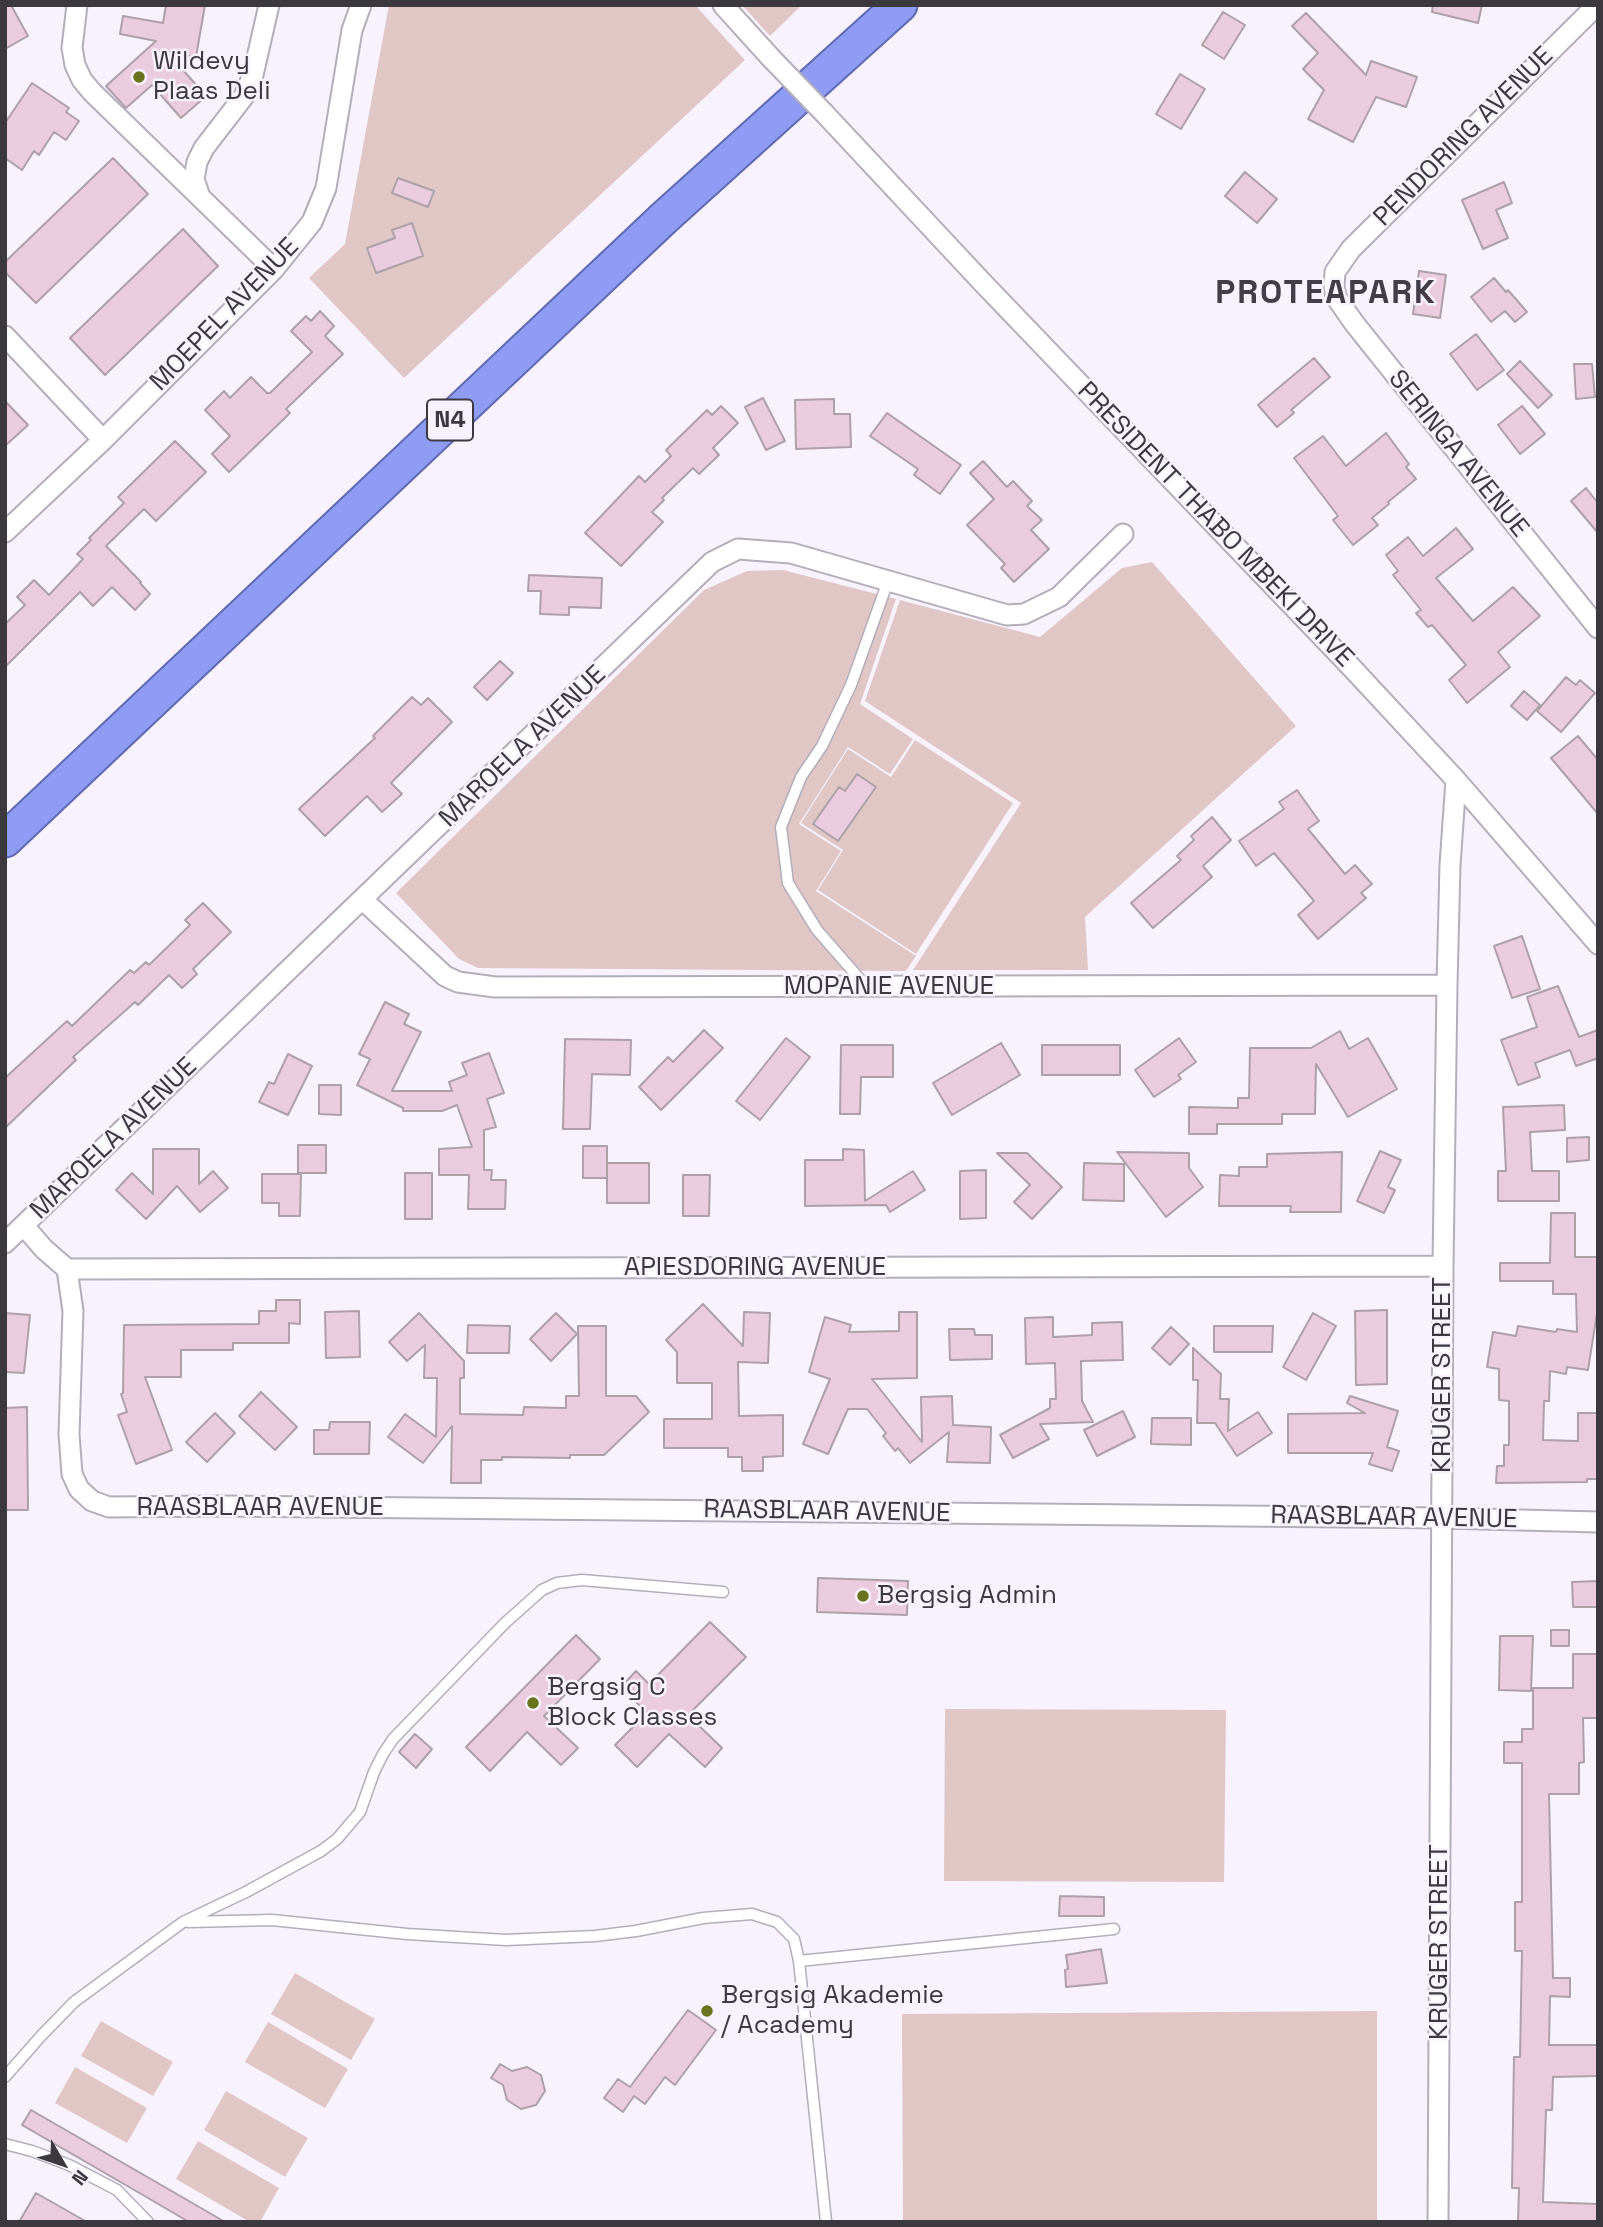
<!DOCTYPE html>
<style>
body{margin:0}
#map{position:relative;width:1603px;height:2227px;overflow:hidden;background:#f8f2ff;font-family:"Space Grotesk",sans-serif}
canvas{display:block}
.frame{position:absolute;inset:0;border:7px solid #3b393e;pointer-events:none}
.north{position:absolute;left:28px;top:2129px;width:70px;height:70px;-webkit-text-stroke:5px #f8f2ff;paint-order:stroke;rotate:129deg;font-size:19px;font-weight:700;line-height:28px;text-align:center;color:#3b393e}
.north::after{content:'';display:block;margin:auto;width:24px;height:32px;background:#3b393e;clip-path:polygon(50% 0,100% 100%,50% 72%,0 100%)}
</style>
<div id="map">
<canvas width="1603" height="2227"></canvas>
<div class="frame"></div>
<div class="north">N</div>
</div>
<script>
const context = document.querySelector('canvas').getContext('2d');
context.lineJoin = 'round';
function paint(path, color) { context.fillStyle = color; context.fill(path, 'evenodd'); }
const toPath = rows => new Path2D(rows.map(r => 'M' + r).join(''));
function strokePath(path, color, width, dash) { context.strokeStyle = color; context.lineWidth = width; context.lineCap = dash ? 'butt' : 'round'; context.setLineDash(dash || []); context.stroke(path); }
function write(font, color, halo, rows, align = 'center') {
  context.font = font + ' "Space Grotesk",sans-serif'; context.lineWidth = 5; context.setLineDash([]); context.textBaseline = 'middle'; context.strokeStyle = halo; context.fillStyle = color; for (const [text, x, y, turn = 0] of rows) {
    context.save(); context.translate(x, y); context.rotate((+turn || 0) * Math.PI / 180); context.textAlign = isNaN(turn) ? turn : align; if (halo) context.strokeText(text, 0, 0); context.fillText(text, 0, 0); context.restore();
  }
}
paint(toPath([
 [389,5,695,5,745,60,404,378,309,278,345,244],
 [742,5,802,5,770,36],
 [1152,562,1296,726,1085,917,1088,970,913,970,1021,803,865,701,900,600,1040,637,1122,568],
 [783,570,896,599,860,704,913,739,890,774,848,747,799,824,841,851,816,891,916,956,906,971,478,968,459,959,396,893,704,590,747,571],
 [915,740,1013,803,916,954,818,890,843,850,801,823,848,749,891,777],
 [945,1709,1226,1710,1224,1882,944,1881],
 [295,1973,375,2019,351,2060,271,2014],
 [1377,2011,1377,2222,903,2222,902,2014],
 [101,2021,173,2062,153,2096,81,2056],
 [268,2022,348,2069,325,2108,245,2062],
 [75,2067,147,2108,127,2143,55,2103],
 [226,2091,308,2138,285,2177,204,2130],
 [198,2141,279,2188,260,2222,250,2222,176,2179]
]), '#e1c6c6');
const building = toPath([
 [5,5,11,5,28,36,5,49,5,5],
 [166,5,205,5,196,57,167,52,206,96,181,118,152,85,126,108,106,86,156,41,120,34,123,16,163,23,166,5],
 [1433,5,1482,5,1478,23,1432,12,1433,5],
 [1223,12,1245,25,1224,59,1202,45,1223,12],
 [1306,13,1366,75,1371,61,1417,77,1406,107,1376,97,1353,142,1308,119,1324,90,1303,69,1318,53,1292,26,1306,13],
 [1180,74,1205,89,1181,129,1156,114,1180,74],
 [32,83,69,108,66,112,79,121,66,140,54,132,39,155,34,151,22,170,5,158,5,123,32,83],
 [113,158,148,194,36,303,5,272,5,262,113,158],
 [1245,172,1277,199,1257,223,1225,196,1245,172],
 [398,178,434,191,428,207,392,193,398,178],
 [1504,182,1512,203,1496,210,1508,238,1483,249,1462,200,1504,182],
 [412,223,423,256,376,273,367,248,395,238,392,230,412,223],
 [183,229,218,266,105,375,70,338,183,229],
 [1419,271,1446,275,1440,318,1413,314,1419,271],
 [1494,278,1506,292,1508,290,1527,312,1515,322,1505,311,1491,322,1471,297,1494,278],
 [320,311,334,326,325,336,343,354,286,409,290,413,229,472,212,454,230,436,205,410,224,391,230,398,251,377,267,393,270,393,312,352,291,331,306,316,311,321,320,311],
 [1476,334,1504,370,1477,390,1450,354,1476,334],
 [1314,358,1330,377,1291,410,1294,413,1277,427,1258,405,1314,358],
 [1520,361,1552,395,1538,408,1507,374,1520,361],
 [1574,364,1592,364,1595,397,1576,399,1574,364],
 [763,398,785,441,766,450,745,407,763,398],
 [834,399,834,414,850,414,851,447,796,449,795,400,834,399],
 [5,401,28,425,5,446,5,401],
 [721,406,738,423,713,448,719,455,699,474,693,468,662,498,664,500,652,512,663,522,621,566,585,533,639,476,645,482,671,456,666,450,707,410,712,415,721,406],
 [1522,406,1545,434,1520,454,1498,425,1522,406],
 [887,413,961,465,940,494,914,475,918,469,870,436,887,413],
 [1386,433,1409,464,1406,467,1416,479,1388,502,1389,504,1372,518,1378,525,1353,545,1333,520,1338,516,1294,458,1323,436,1346,466,1386,433],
 [175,441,206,472,156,521,144,509,106,546,141,582,140,583,150,594,135,610,112,587,93,606,80,592,5,667,5,624,25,605,17,597,34,580,49,595,83,559,77,554,91,540,89,538,124,503,118,497,175,441],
 [983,461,1007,487,1013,481,1032,501,1027,506,1042,520,1031,530,1049,549,1014,582,1001,568,1005,564,967,525,994,499,970,473,983,461],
 [1586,488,1598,503,1598,533,1571,501,1586,488],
 [1456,528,1473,549,1436,578,1473,621,1513,587,1540,616,1498,652,1510,667,1467,703,1449,680,1466,665,1432,625,1428,627,1416,613,1421,610,1393,575,1398,571,1386,555,1408,537,1423,556,1456,528],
 [529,575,602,578,601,608,569,607,569,615,540,614,541,591,528,591,529,575],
 [500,661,513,673,487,700,474,687,500,661],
 [1566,677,1576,685,1580,680,1595,693,1561,732,1537,711,1566,677],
 [1524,691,1540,705,1527,720,1511,706,1524,691],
 [412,697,421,705,428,698,452,722,391,783,402,794,382,812,367,796,325,836,299,809,375,738,373,736,412,697],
 [1578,736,1598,760,1598,814,1551,758,1578,736],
 [857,774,876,787,838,841,813,824,839,787,845,791,857,774],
 [1297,790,1319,821,1308,829,1345,874,1355,865,1372,884,1361,893,1366,898,1318,939,1298,915,1314,901,1274,853,1256,866,1239,841,1284,809,1279,802,1297,790],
 [1212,817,1231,840,1203,866,1212,877,1153,928,1131,903,1181,860,1177,856,1194,840,1191,836,1212,817],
 [203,903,231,932,193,969,197,974,182,988,169,975,138,1005,135,1002,73,1057,76,1060,5,1128,5,1078,67,1021,72,1026,130,970,134,973,146,962,149,965,190,925,185,920,203,903],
 [1522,936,1540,989,1512,998,1494,946,1522,936],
 [1558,986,1579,1037,1598,1030,1598,1058,1576,1066,1570,1050,1535,1063,1540,1077,1518,1085,1501,1040,1537,1027,1527,997,1558,986],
 [385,1002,409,1014,404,1024,421,1032,392,1091,452,1091,449,1082,467,1075,462,1063,489,1053,504,1093,487,1099,496,1127,484,1130,484,1170,492,1170,491,1180,506,1180,505,1209,468,1209,469,1175,439,1175,439,1149,472,1147,457,1105,442,1111,403,1111,403,1108,357,1085,370,1059,359,1054,385,1002],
 [704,1030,723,1048,661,1110,639,1087,668,1057,673,1062,704,1030],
 [1340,1031,1349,1049,1368,1038,1397,1089,1348,1117,1316,1064,1315,1114,1282,1114,1282,1124,1217,1124,1217,1134,1189,1134,1189,1107,1238,1108,1238,1098,1249,1098,1250,1048,1311,1048,1340,1031],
 [786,1038,810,1057,760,1120,736,1101,786,1038],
 [1179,1038,1196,1062,1178,1075,1181,1079,1154,1097,1135,1070,1179,1038],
 [565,1039,631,1040,630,1075,592,1074,590,1129,563,1129,565,1039],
 [1001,1043,1020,1075,952,1115,933,1083,1001,1043],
 [841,1045,893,1045,893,1077,861,1077,860,1114,840,1114,841,1045],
 [1042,1045,1120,1045,1120,1075,1042,1075,1042,1045],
 [288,1054,312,1066,288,1115,259,1102,269,1082,274,1084,288,1054],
 [319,1085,341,1085,341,1115,319,1114,319,1085],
 [1564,1105,1565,1130,1530,1132,1532,1171,1559,1171,1559,1201,1498,1201,1498,1171,1506,1171,1503,1107,1564,1105],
 [1589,1137,1589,1160,1567,1162,1567,1138,1589,1137],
 [298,1145,326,1145,326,1173,298,1173,298,1145],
 [583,1146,607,1146,607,1178,583,1178,583,1146],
 [153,1149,199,1149,199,1184,213,1171,228,1188,200,1212,177,1186,146,1219,116,1190,132,1173,153,1194,153,1149],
 [843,1149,864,1150,865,1201,913,1171,925,1190,890,1212,886,1205,805,1206,805,1160,843,1160,843,1149],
 [1380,1151,1401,1160,1388,1187,1395,1190,1384,1213,1357,1201,1380,1151],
 [1117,1152,1189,1153,1189,1168,1203,1187,1166,1217,1117,1152],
 [1342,1152,1341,1212,1290,1212,1291,1206,1219,1206,1220,1175,1239,1176,1239,1167,1267,1167,1267,1154,1342,1152],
 [997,1153,1027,1153,1062,1187,1032,1219,1014,1202,1030,1185,997,1153],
 [607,1163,649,1163,649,1203,607,1203,607,1163],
 [1084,1163,1124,1164,1124,1201,1083,1200,1084,1163],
 [986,1170,986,1218,960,1219,960,1171,986,1170],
 [405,1173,432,1173,432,1219,405,1219,405,1173],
 [262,1174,301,1174,300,1216,279,1216,279,1203,262,1203,262,1174],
 [683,1175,710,1175,709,1216,683,1216,683,1175],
 [1551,1213,1575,1213,1575,1257,1597,1257,1597,1313,1588,1370,1567,1367,1566,1374,1550,1371,1549,1401,1544,1401,1543,1440,1578,1441,1578,1413,1598,1413,1598,1479,1587,1479,1587,1482,1496,1483,1497,1466,1504,1466,1504,1445,1509,1445,1509,1401,1499,1400,1499,1369,1487,1367,1493,1332,1516,1336,1518,1326,1556,1332,1557,1329,1577,1332,1576,1294,1553,1294,1553,1281,1500,1281,1500,1263,1550,1263,1551,1213],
 [276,1300,300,1300,300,1324,289,1323,289,1343,233,1343,233,1350,181,1350,181,1377,145,1377,172,1450,136,1464,118,1415,127,1412,121,1394,123,1393,124,1325,259,1324,259,1311,276,1311,276,1300],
 [703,1304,743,1346,744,1312,770,1313,768,1363,738,1362,739,1416,783,1415,783,1456,763,1457,763,1471,742,1471,742,1457,728,1457,728,1448,664,1448,664,1419,712,1419,712,1383,677,1383,677,1352,666,1340,703,1304],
 [1387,1310,1387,1384,1356,1385,1355,1311,1387,1310],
 [359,1311,360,1357,326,1358,325,1312,359,1311],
 [899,1312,917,1312,917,1378,872,1379,922,1442,921,1397,952,1396,953,1425,991,1427,990,1463,947,1462,949,1432,910,1463,898,1448,895,1451,883,1436,886,1433,867,1409,848,1409,828,1454,803,1444,830,1379,809,1372,825,1317,851,1325,849,1332,899,1331,899,1312],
 [5,1313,30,1315,24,1373,5,1372,5,1313],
 [419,1313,464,1361,464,1378,460,1378,460,1414,523,1415,524,1407,566,1408,566,1396,579,1396,578,1326,606,1326,606,1396,636,1396,649,1412,604,1455,570,1455,570,1458,502,1457,502,1460,481,1460,481,1483,451,1483,452,1426,423,1463,388,1437,405,1414,436,1437,437,1378,424,1378,425,1345,407,1361,389,1342,419,1313],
 [556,1313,577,1334,551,1361,530,1339,556,1313],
 [1313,1313,1336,1326,1306,1380,1283,1367,1313,1313],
 [1053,1317,1053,1337,1092,1335,1092,1323,1122,1322,1123,1360,1081,1361,1082,1401,1093,1422,1040,1424,1049,1439,1013,1458,1000,1435,1050,1408,1050,1399,1056,1399,1055,1363,1026,1364,1025,1318,1053,1317],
 [468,1325,510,1326,509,1353,467,1353,468,1325],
 [1214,1326,1273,1326,1272,1352,1214,1352,1214,1326],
 [1171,1327,1189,1344,1170,1365,1152,1348,1171,1327],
 [949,1329,974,1329,975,1335,992,1335,992,1359,950,1360,949,1329],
 [1193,1348,1221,1374,1220,1399,1229,1399,1228,1431,1258,1412,1272,1433,1237,1456,1215,1423,1197,1423,1198,1380,1193,1380,1193,1348],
 [261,1392,297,1427,275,1450,239,1416,261,1392],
 [1350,1396,1398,1411,1387,1447,1399,1451,1392,1471,1369,1464,1373,1453,1288,1453,1288,1414,1365,1413,1347,1403,1350,1396],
 [27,1407,28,1510,5,1510,5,1408,27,1407],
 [1123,1411,1135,1437,1097,1456,1084,1430,1123,1411],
 [215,1413,235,1433,207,1462,186,1442,215,1413],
 [1152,1418,1191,1418,1191,1445,1151,1444,1152,1418],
 [330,1422,370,1422,369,1454,314,1454,314,1430,329,1430,330,1422],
 [818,1578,908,1581,907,1615,817,1612,818,1578],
 [1598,1581,1598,1607,1573,1607,1572,1582,1598,1581],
 [710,1622,746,1657,688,1715,722,1748,705,1767,669,1734,637,1767,615,1745,647,1713,621,1687,636,1671,649,1684,710,1622],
 [1551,1630,1569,1630,1569,1646,1551,1646,1551,1630],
 [576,1635,600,1659,544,1716,578,1748,561,1765,527,1732,490,1771,466,1747,576,1635],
 [1500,1636,1533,1636,1531,1691,1499,1690,1500,1636],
 [1573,1654,1598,1654,1598,1718,1583,1718,1584,1762,1579,1763,1579,1794,1549,1794,1553,1978,1570,1978,1570,1997,1550,1996,1549,2045,1598,2045,1598,2076,1553,2077,1552,2110,1546,2110,1543,2202,1598,2204,1598,2222,1518,2222,1519,2188,1512,2188,1514,2057,1520,2057,1522,1951,1515,1951,1515,1902,1522,1902,1522,1763,1504,1763,1504,1742,1522,1742,1522,1729,1533,1729,1533,1688,1573,1688,1573,1654],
 [415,1734,432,1749,416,1768,399,1752,415,1734],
 [1060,1896,1104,1897,1104,1916,1059,1916,1060,1896],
 [1101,1949,1107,1983,1066,1987,1065,1970,1068,1969,1066,1955,1101,1949],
 [688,2010,716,2030,675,2085,665,2077,645,2104,634,2096,623,2112,604,2098,618,2079,630,2087,688,2010],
 [500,2064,512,2071,527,2067,541,2075,545,2091,536,2105,521,2109,507,2100,503,2085,491,2078,500,2064],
 [31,2110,163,2186,225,2222,189,2222,136,2191,22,2125,31,2110],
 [36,2193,87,2222,19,2222,36,2193]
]);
paint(building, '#ebccde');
strokePath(building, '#ada0a7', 2);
const service = toPath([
 [865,985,817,930,788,883,781,827,801,777,822,746,851,685,888,581],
 [188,1922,272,1920,407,1934,506,1940,595,1936,636,1931,703,1918,752,1914,777,1922,794,1939,799,1961,826,2222],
 [799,1961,1114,1929],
 [5,2077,41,2036,74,2002,183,1922,246,1892,321,1851,337,1839,360,1812,374,1772,383,1754,393,1739,505,1623,542,1590,557,1583,582,1580,723,1592],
 [5,2144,32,2151,69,2165,117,2190,148,2222]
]);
const minor = toPath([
 [77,5,72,48,75,65,82,80,92,92,274,269],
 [723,5,771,58],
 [1597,5,1351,249,1335,272,1334,286,1336,297,1354,323,1598,628],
 [825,114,982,282,1353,669,1456,780,1598,944],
 [200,197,194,179,197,162,204,148,244,96,253,75,269,5],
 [5,336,103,440],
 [5,532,103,440,274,269,312,222,326,188,352,30,361,5],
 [363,900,445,976,458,982,495,987,1447,985],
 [24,1226,44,1249,67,1269,73,1311,69,1434,72,1474,79,1489,92,1501,109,1507,221,1506,1443,1518,1598,1522],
 [5,1243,712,562,738,549,791,553,1007,615,1024,614,1059,597,1123,534],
 [67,1269,1443,1266],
 [1438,2222,1443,1266,1447,985,1450,865,1456,780]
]);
const trunk = toPath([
 [5,840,665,217,900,5]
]);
strokePath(service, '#b4adba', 13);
strokePath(minor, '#b4adba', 23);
strokePath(trunk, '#5f6ab2', 37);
strokePath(service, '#fff', 10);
strokePath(minor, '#fff', 19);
strokePath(trunk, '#8e9cf4', 33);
const minorBridge = toPath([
 [771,58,825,114]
]);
strokePath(minorBridge, '#b4adba', 23, []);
strokePath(minorBridge, '#fff', 19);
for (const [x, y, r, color] of [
 [139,77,7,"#69741f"],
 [863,1596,7,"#69741f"],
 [533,1703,7,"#69741f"],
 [707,2011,7,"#69741f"]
]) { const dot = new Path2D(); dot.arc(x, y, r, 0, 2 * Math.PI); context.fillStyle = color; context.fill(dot); strokePath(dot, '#f8f2ff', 2.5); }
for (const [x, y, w] of [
 [450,420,46]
]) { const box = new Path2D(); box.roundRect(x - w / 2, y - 20.5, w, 41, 5); context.fillStyle = '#f8f2ff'; context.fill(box); strokePath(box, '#3b393e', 2); }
write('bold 24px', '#3b393e', null, [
 ["N4",450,420]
]);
write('26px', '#3b393e', '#f8f2ff', [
 ["Wildevy",153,62],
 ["Plaas Deli",153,92],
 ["Bergsig Admin",877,1596],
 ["Bergsig C",547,1688],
 ["Block Classes",547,1718],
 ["Bergsig Akademie",721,1996],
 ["/ Academy",721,2026]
], 'left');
write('26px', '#3b393e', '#f8f2ff', [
 ["PENDORING AVENUE",1464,137,-45],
 ["MOEPEL AVENUE",225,315,-46],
 ["SERINGA AVENUE",1458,454,51],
 ["PRESIDENT THABO MBEKI DRIVE",1215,525,46],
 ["MAROELA AVENUE",523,747,-44],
 ["MOPANIE AVENUE",889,987],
 ["MAROELA AVENUE",114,1139,-44],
 ["APIESDORING AVENUE",755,1268],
 ["KRUGER STREET",1443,1375,-90],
 ["RAASBLAAR AVENUE",260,1508],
 ["RAASBLAAR AVENUE",827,1512,1],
 ["RAASBLAAR AVENUE",1394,1518,1],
 ["KRUGER STREET",1440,1942,-90]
]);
context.letterSpacing = '2px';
write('bold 33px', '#423d47', '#f8f2ff', [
 ["PROTEAPARK",1326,294]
]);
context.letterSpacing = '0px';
</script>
